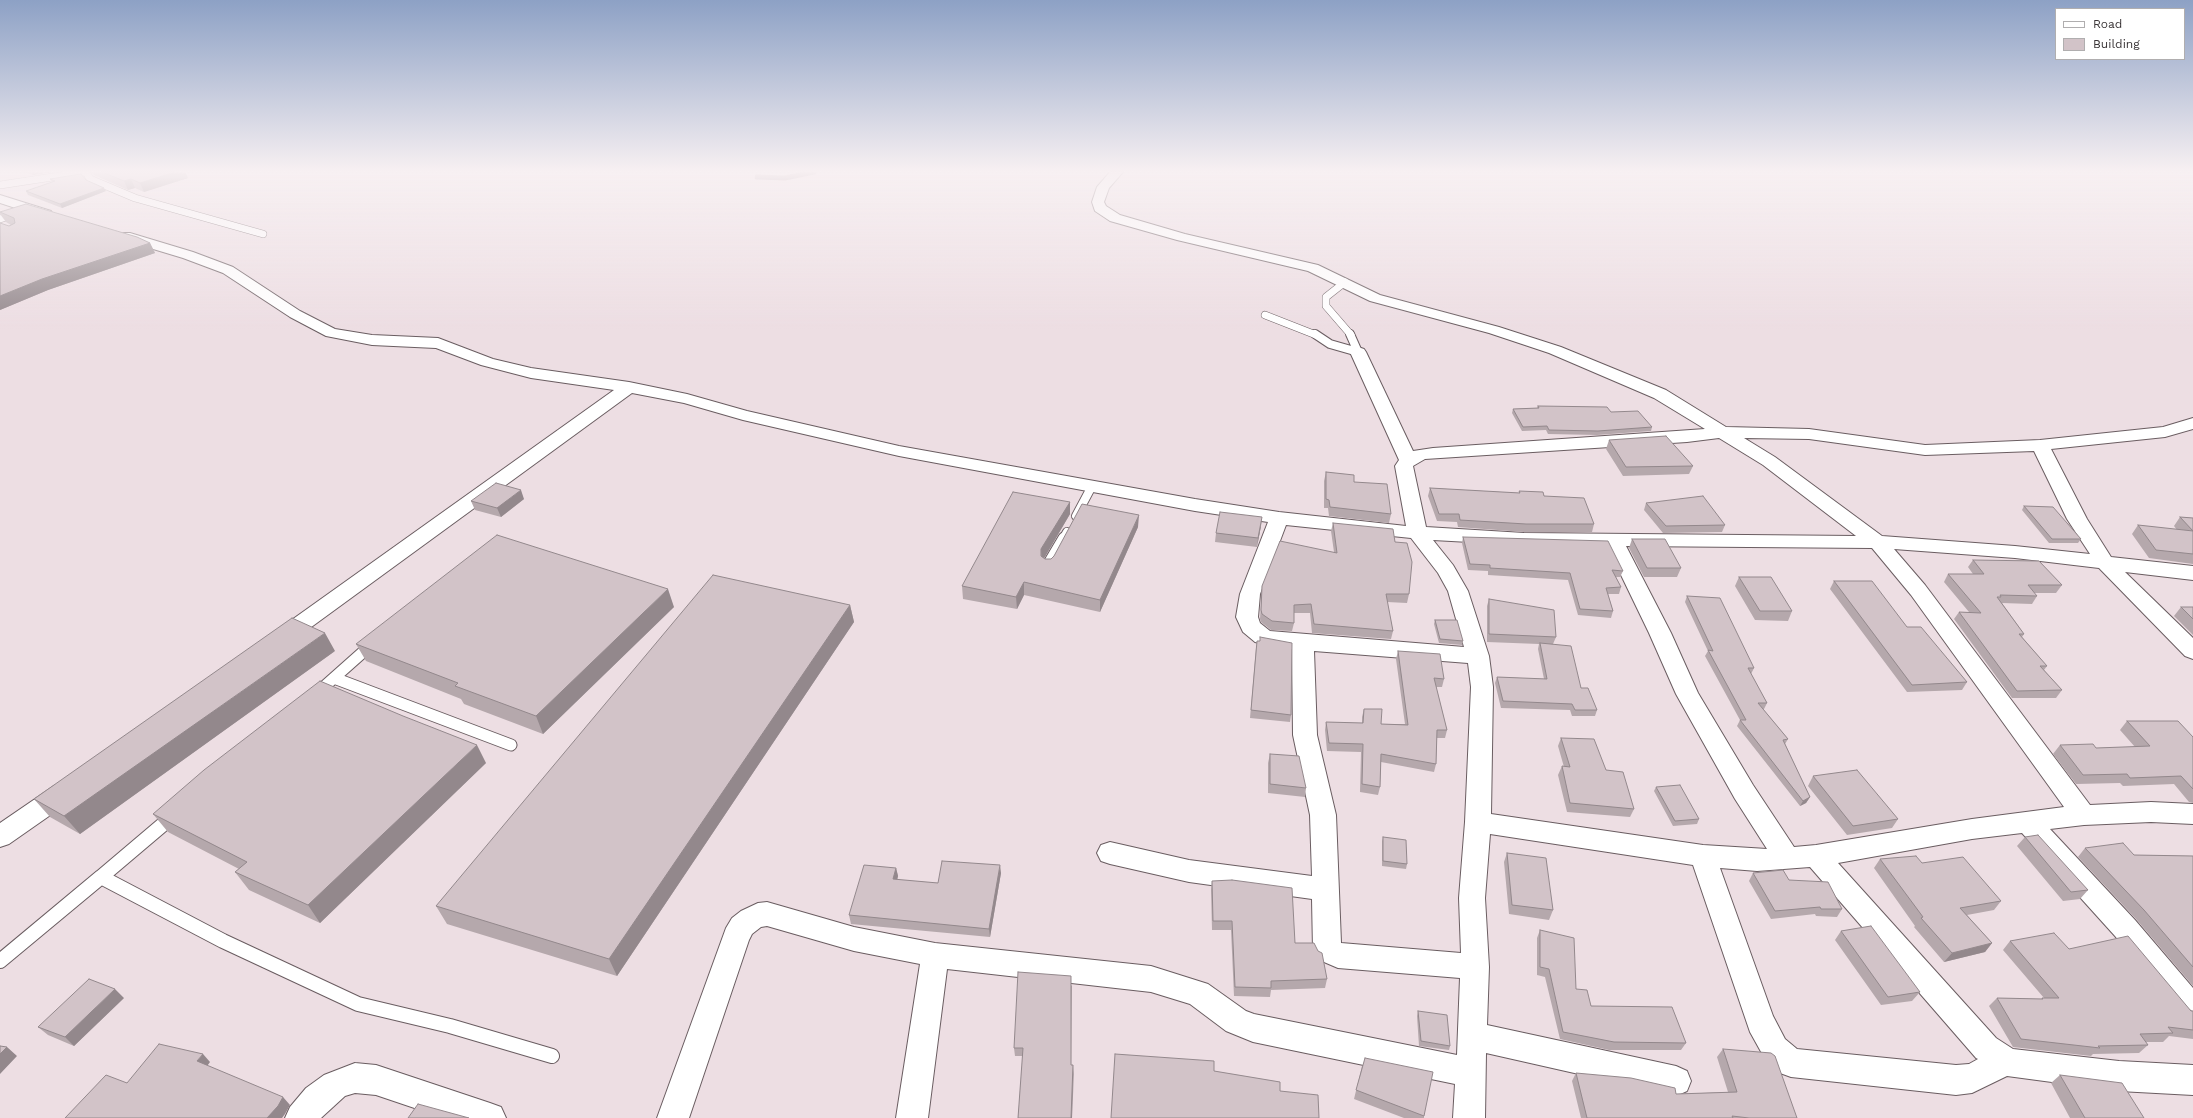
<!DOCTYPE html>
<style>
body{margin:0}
#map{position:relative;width:2193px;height:1118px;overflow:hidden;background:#eddee3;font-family:"Work Sans",sans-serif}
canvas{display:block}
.legend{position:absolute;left:2055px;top:8px;width:130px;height:52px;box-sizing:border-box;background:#fff;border:1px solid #b0aeaf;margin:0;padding:5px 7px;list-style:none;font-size:12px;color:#393436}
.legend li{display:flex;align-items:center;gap:8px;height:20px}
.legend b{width:20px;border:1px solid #b0aeaf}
</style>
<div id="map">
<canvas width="2193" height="1118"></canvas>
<ul class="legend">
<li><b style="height:5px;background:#fff"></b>Road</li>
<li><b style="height:11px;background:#d2c3c8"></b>Building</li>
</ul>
</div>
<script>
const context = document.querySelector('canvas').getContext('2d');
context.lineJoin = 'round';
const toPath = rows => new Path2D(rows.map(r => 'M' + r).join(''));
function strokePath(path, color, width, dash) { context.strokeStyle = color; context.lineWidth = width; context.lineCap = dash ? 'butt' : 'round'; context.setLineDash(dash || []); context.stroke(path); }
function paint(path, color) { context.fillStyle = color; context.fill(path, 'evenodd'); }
strokePath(toPath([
 [757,177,785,178,814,172]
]), '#856d76', 5);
const laneFar3 = toPath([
 [86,172,90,179,135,198,263,234],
 [0,185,85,172],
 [0,219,16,214],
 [1345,282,1326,297,1326,306,1351,335],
 [1265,315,1316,335]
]);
const laneFar2 = toPath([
 [1315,334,1330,344,1358,352],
 [1350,334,1358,352],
 [1076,516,1092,486],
 [1063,539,1067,532]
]);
const laneFar1 = toPath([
 [1048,565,1064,538],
 [334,678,511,745],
 [317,693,371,645]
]);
const lane = toPath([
 [101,877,173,816],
 [0,961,101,877,223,941,358,1004,450,1026,552,1056]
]);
const street = toPath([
 [1110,172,1123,172,1109,188,1104,202,1106,206,1120,215,1185,234,1318,265,1380,295,1499,327,1561,347,1666,390,1726,427,1809,429,1925,445,2040,440,2163,427,2193,418,2193,429,2165,437,2051,449,2087,519,2111,557,2193,566,2193,580,2125,572,2193,638,2193,659,2185,656,2099,568,2015,558,1894,549,1925,585,2090,805,2151,802,2193,804,2193,824,2151,822,2084,825,2050,829,2135,920,2193,988,2193,1022,2183,1018,2115,936,2022,833,1972,839,1838,863,1996,1038,2013,1049,2119,1061,2193,1065,2193,1095,2119,1091,2007,1076,1972,1093,1956,1095,1791,1077,1780,1073,1765,1059,1750,1032,1693,865,1490,834,1485,898,1489,967,1487,1025,1676,1066,1687,1071,1691,1081,1687,1091,1676,1096,1486,1053,1485,1118,1453,1118,1455,1084,1253,1042,1226,1031,1190,1004,1151,992,947,969,928,1118,896,1118,920,964,854,951,767,926,761,927,752,934,749,940,689,1118,657,1118,726,928,732,918,741,911,758,903,767,902,854,927,935,943,1151,966,1208,984,1246,1011,1254,1014,1457,1055,1460,978,1338,968,1317,959,1313,950,1312,899,1189,882,1110,864,1101,861,1097,853,1101,845,1110,842,1189,860,1312,876,1310,815,1293,735,1292,649,1276,647,1255,642,1243,632,1236,617,1240,594,1268,522,1195,511,899,456,743,420,684,403,632,393,288,644,280,646,272,644,269,639,272,634,614,390,531,378,481,365,436,348,372,345,326,336,290,317,223,273,183,258,120,239,118,236,120,233,130,233,193,252,233,267,300,311,335,329,372,335,438,338,493,359,531,368,629,382,687,394,747,411,899,446,1195,499,1279,512,1406,526,1395,466,1399,460,1350,352,1352,349,1358,347,1364,349,1366,352,1413,451,1433,448,1705,429,1654,398,1549,353,1489,333,1370,301,1308,271,1177,240,1110,221,1095,211,1092,202,1097,187,1110,172],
 [1719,438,1763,465,1856,536,1524,533,1426,527,1413,466,1425,459,1687,442,1719,438],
 [1744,438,1809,439,1925,455,2034,451,2067,519,2090,554,2015,546,1882,536,1775,457,1744,438],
 [1286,525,1411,538,1438,573,1448,591,1464,647,1270,631,1260,623,1258,617,1260,594,1286,525],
 [1433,540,1524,545,1607,546,1649,633,1676,694,1735,799,1767,849,1703,845,1491,814,1493,687,1489,656,1468,591,1453,565,1433,540],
 [1626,546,1872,548,1911,595,2064,807,1972,819,1816,845,1794,847,1753,785,1698,693,1671,633,1626,546],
 [1314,651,1468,663,1471,687,1465,822,1459,898,1461,953,1341,943,1336,815,1317,735,1314,651],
 [1810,867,1976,1058,1978,1059,1969,1064,1956,1065,1797,1049,1785,1039,1773,1016,1720,868,1757,871,1810,867],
 [0,195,51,211,53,214,46,218,0,203,0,195],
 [63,783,72,786,75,793,72,800,9,844,0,847,0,823,54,786,63,783],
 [355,1063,376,1065,490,1103,501,1107,506,1118,444,1118,376,1095,355,1093,345,1096,321,1118,285,1118,290,1107,306,1088,324,1075,355,1063]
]);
strokePath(laneFar3, '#6a5d61', 8);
strokePath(laneFar2, '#6a5d61', 10);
strokePath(laneFar1, '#6a5d61', 13);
strokePath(lane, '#6a5d61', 16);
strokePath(street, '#6a5d61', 2);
strokePath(laneFar3, '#fff', 7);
strokePath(laneFar2, '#fff', 8);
strokePath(laneFar1, '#fff', 11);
strokePath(lane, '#fff', 14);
paint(street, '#fff');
paint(toPath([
 [25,172,52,172,33,175],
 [91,172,185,172,188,178,144,192,135,188,128,190,94,175],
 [50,179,86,180,106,191,62,208,28,195,26,191,52,182],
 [0,212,150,243,155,253,48,290,0,310,0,223,9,226,11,225,6,222,0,214],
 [1538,406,1611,412,1652,427,1651,431,1597,435,1548,434,1546,430,1522,431,1512,413,1513,409,1537,408],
 [1609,440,1693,466,1689,474,1623,476,1606,449],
 [1326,472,1354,482,1391,514,1389,523,1329,516,1328,508,1324,508,1324,481],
 [1430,488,1519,493,1519,491,1544,496,1594,524,1592,532,1524,532,1458,527,1457,522,1437,521,1428,496],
 [524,499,501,517,475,510,471,501],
 [1070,502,1070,514,1044,558,1045,559,1051,559,1138,527,1100,612,1024,595,1017,609,963,599,962,586],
 [1646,503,1725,525,1722,532,1663,533,1644,510],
 [2024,506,2081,539,2078,543,2049,543,2022,510],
 [2180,517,2193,518,2193,564,2149,558,2132,534,2138,525,2177,530,2174,526],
 [1333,523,1395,542,1409,594,1407,603,1387,602,1393,631,1391,639,1312,633,1310,613,1294,613,1294,623,1292,631,1271,630,1261,622,1260,619,1262,586,1334,552,1331,531],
 [1261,526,1257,547,1215,542,1216,533],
 [1463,537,1623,571,1620,577,1616,577,1621,587,1619,594,1608,594,1613,611,1611,618,1578,615,1568,580,1488,575,1488,571,1468,570,1462,543],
 [1632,539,1681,568,1677,577,1644,577,1629,548],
 [1973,560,2062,585,2056,593,2034,593,2037,596,2032,604,2002,603,2024,634,2022,637,2047,666,2044,670,2062,690,2056,698,2012,698,1954,619,1959,612,1969,612,1944,582,1948,574,1973,574,1968,567],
 [1739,577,1792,611,1788,621,1755,620,1735,586],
 [1834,581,1907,627,1967,682,1962,690,1907,692,1830,589],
 [1687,596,1754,668,1751,674,1767,703,1764,709,1763,709,1788,739,1785,744,1810,797,1806,803,1800,806,1737,726,1740,720,1705,656,1708,651,1685,602],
 [1489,599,1556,637,1553,644,1581,688,1597,710,1595,716,1572,716,1570,710,1501,708,1495,683,1497,677,1544,679,1538,649,1539,644,1487,642,1487,606],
 [850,605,854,622,617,976,447,924,436,906],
 [674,607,543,734,464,704,461,699,366,661,356,644],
 [2181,607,2193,607,2193,635,2174,616],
 [1435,620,1463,641,1462,645,1439,643,1434,624],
 [1256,648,1291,715,1290,722,1250,718],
 [335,651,80,834,50,817,34,799],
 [1398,651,1444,679,1442,687,1436,687,1447,730,1445,738,1437,738,1436,764,1434,772,1381,762,1380,787,1378,795,1360,792,1361,752,1327,751,1325,730,1326,722,1362,723,1362,717,1364,709,1381,724,1405,724,1396,659],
 [2127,721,2193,737,2193,803,2189,802,2174,784,2123,786,2120,783,2076,784,2053,754,2060,745,2096,748,2135,747,2120,730],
 [1561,738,1606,770,1634,809,1630,817,1567,812,1558,775,1562,766,1564,767,1558,746],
 [1270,754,1306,788,1305,797,1268,793,1268,763],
 [486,763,320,923,249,890,235,872,239,869,168,832,153,814],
 [1813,776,1898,819,1892,828,1847,835,1808,786],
 [1656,787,1699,819,1697,824,1673,826,1654,791],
 [1383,837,1407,864,1406,869,1382,866,1382,841],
 [2025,837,2088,890,2080,899,2063,901,2017,846],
 [2085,848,2134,855,2193,856,2193,986,2136,919,2078,857],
 [1507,853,1553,910,1549,920,1509,914,1504,862],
 [1880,859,1922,863,2001,901,1994,910,1967,915,1992,943,1985,952,1944,962,1914,927,1915,926,1874,868],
 [896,868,898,876,897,880,938,883,1001,873,990,937,851,924,849,915],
 [1753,873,1789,880,1842,909,1837,917,1816,916,1815,914,1771,919,1749,881],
 [1212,881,1295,943,1327,979,1325,988,1271,990,1270,997,1234,996,1231,930,1212,930,1211,890],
 [1540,930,1576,989,1591,1006,1686,1043,1681,1050,1609,1050,1560,1039,1545,977,1537,975,1537,938],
 [1841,931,1920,992,1912,1001,1881,1005,1835,940],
 [2010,941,2069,949,2193,1011,2193,1039,2169,1036,2163,1042,2146,1042,2148,1045,2139,1053,2093,1054,2091,1056,2013,1047,1989,1006,1997,998,2041,999,2042,998,2044,998,2003,950],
 [1072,985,1071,1065,1073,1065,1074,1074,1072,1118,1018,1118,1023,1056,1015,1056,1014,1048],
 [124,998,74,1046,48,1035,38,1027],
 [1418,1011,1450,1046,1449,1050,1419,1046,1417,1016],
 [1723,1049,1797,1118,1581,1118,1572,1081,1576,1073,1676,1094,1728,1092,1717,1057],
 [1362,1066,1424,1116,1424,1118,1404,1118,1354,1099],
 [2060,1075,2144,1118,2070,1118,2051,1083]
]), '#b5a8ac');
paint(toPath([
 [31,172,52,172,33,175],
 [175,172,185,172,188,178,144,192,140,183],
 [131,179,135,188,128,190,124,181],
 [104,188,106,191,62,208,60,204],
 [150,243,155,253,48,290,0,310,0,296,42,279],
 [521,490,524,499,501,517,497,508],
 [1070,502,1070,514,1042,562,1041,549],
 [1139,515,1138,527,1100,612,1100,600],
 [1262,517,1261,526,1257,547,1258,538],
 [1024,582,1024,595,1017,609,1016,597],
 [668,589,674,607,543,734,536,716],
 [850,605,854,622,617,976,609,959],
 [325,633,335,651,80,834,64,816],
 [477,745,486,763,320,923,308,905],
 [1810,797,1806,803,1800,806,1803,801],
 [1000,865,1001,873,990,937,989,929],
 [896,868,898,876,895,888,893,879],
 [1992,943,1985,952,1944,962,1952,953],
 [115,989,124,998,74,1046,65,1037],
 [7,1047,17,1056,0,1074,0,1054],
 [203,1054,210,1062,205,1069,197,1061],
 [1073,1065,1072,1118,1071,1118],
 [283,1097,290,1105,285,1114,282,1118,267,1118]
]), '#93888c');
const building = toPath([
 [102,172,175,172,140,183,131,179,124,181,102,172],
 [81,174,86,180,104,188,60,204,26,191,55,181,50,179,81,174],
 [26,204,137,237,150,243,42,279,0,296,0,223,9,226,15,223,14,218,0,212,26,204],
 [1538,406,1607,407,1611,412,1638,411,1652,427,1598,431,1549,430,1547,426,1523,427,1513,409,1539,408,1538,406],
 [1666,436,1693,466,1626,467,1609,440,1666,436],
 [1326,472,1354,475,1354,482,1387,484,1391,514,1330,507,1329,500,1326,499,1326,472],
 [496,483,521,490,497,508,471,501,496,483],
 [1430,488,1520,493,1519,491,1543,492,1544,496,1584,498,1594,524,1526,524,1460,520,1459,514,1439,514,1430,488],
 [1013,492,1070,502,1041,549,1041,556,1045,559,1051,559,1054,556,1082,504,1139,515,1100,600,1024,582,1016,597,962,586,1013,492],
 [1703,496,1725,525,1666,526,1646,503,1703,496],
 [2024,506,2053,507,2081,539,2052,539,2024,506],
 [1220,512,1262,517,1258,538,1216,533,1220,512],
 [2180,517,2193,518,2193,531,2180,517],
 [1333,523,1393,529,1395,542,1407,543,1412,562,1409,594,1386,594,1393,631,1314,624,1311,604,1294,605,1294,623,1272,621,1262,614,1261,610,1262,586,1280,541,1337,553,1333,523],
 [2138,525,2193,531,2193,554,2156,550,2138,525],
 [497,535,668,589,536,716,455,686,458,683,356,644,497,535],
 [1463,537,1608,541,1623,571,1612,570,1621,587,1606,588,1613,611,1580,609,1570,573,1490,568,1490,565,1470,564,1463,537],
 [1632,539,1665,539,1681,568,1647,568,1632,539],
 [1973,560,2039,561,2062,585,2028,585,2037,596,2000,595,2001,597,1997,597,2024,634,2019,634,2047,666,2040,666,2062,690,2017,691,1959,612,1981,613,1948,574,1984,574,1973,560],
 [713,575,850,605,609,959,436,906,713,575],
 [1739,577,1771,577,1792,611,1760,611,1739,577],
 [1834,581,1872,581,1907,627,1921,627,1967,682,1912,685,1834,581],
 [1687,596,1720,598,1754,668,1748,668,1767,703,1758,703,1788,739,1783,740,1810,797,1803,801,1740,720,1746,720,1708,650,1713,651,1687,596],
 [1489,599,1554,610,1556,637,1489,634,1489,599],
 [2181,607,2193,607,2193,619,2181,607],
 [292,618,325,633,64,816,34,799,292,618],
 [1435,620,1457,620,1463,641,1440,639,1435,620],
 [1260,637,1292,643,1291,715,1251,710,1257,641,1260,641,1260,637],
 [1540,643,1571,646,1581,688,1588,688,1597,710,1575,710,1572,704,1503,701,1497,677,1547,679,1540,643],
 [1398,651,1440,654,1444,679,1434,678,1447,730,1437,730,1436,764,1381,754,1380,787,1362,784,1363,744,1329,743,1326,722,1363,723,1364,709,1382,709,1381,724,1408,725,1398,651],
 [320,681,403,716,477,745,308,905,235,872,247,862,153,814,204,770,320,681],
 [2127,721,2178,721,2193,737,2193,789,2181,776,2130,778,2127,774,2083,775,2060,745,2093,744,2096,748,2150,746,2127,721],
 [1561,738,1594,739,1606,770,1623,772,1634,809,1570,803,1562,766,1570,767,1561,738],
 [1270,754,1299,756,1306,788,1270,784,1270,754],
 [1857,770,1898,819,1853,826,1813,776,1857,770],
 [1680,785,1699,819,1675,821,1656,787,1680,785],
 [2038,835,2088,890,2071,892,2025,837,2038,835],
 [1383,837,1406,840,1407,864,1383,861,1383,837],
 [2123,843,2134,855,2193,856,2193,967,2144,910,2085,848,2123,843],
 [1507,853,1546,858,1553,910,1512,905,1507,853],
 [1916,856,1922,863,1963,857,2001,901,1960,908,1992,943,1952,953,1921,918,1923,917,1880,859,1916,856],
 [942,861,1000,865,989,929,849,915,864,865,896,868,893,879,938,883,942,861],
 [1783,870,1789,880,1828,882,1842,909,1821,909,1820,907,1775,911,1753,873,1783,870],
 [1232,880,1292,888,1295,943,1314,943,1318,951,1322,953,1327,979,1271,981,1271,988,1235,987,1232,921,1213,921,1212,881,1232,880],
 [1871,926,1920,992,1888,997,1841,931,1871,926],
 [1540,930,1574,938,1576,989,1587,990,1591,1006,1672,1007,1686,1043,1614,1042,1563,1032,1549,969,1540,967,1540,930],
 [2054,933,2069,949,2128,936,2191,1011,2193,1011,2193,1030,2168,1027,2173,1033,2140,1034,2148,1045,2098,1046,2100,1048,2021,1039,1997,998,2043,999,2042,998,2059,998,2010,941,2054,933],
 [1018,972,1071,976,1071,1065,1073,1065,1071,1118,1018,1118,1023,1048,1014,1048,1018,972],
 [89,979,115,989,65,1037,38,1027,89,979],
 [1418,1011,1447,1015,1450,1046,1421,1041,1418,1011],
 [159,1044,203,1054,197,1061,283,1097,278,1106,267,1118,65,1118,106,1075,127,1083,159,1044],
 [0,1046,7,1047,0,1054,0,1046],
 [1723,1049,1771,1053,1775,1056,1797,1118,1749,1118,1732,1116,1733,1118,1587,1118,1576,1073,1631,1078,1675,1088,1676,1094,1737,1092,1723,1049],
 [1115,1054,1214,1061,1214,1071,1280,1082,1280,1091,1318,1095,1319,1118,1111,1118,1115,1054],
 [1365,1058,1433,1072,1424,1116,1356,1090,1365,1058],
 [2060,1075,2122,1083,2144,1118,2085,1118,2060,1075],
 [418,1104,469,1118,408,1118,418,1104]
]);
paint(building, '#d2c3c8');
strokePath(building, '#93888c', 1);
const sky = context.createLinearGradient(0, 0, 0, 329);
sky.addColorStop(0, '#8da1c5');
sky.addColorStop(0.52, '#f7f0f2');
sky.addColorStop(1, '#f7f0f200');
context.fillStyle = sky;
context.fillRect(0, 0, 2193, 329);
</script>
